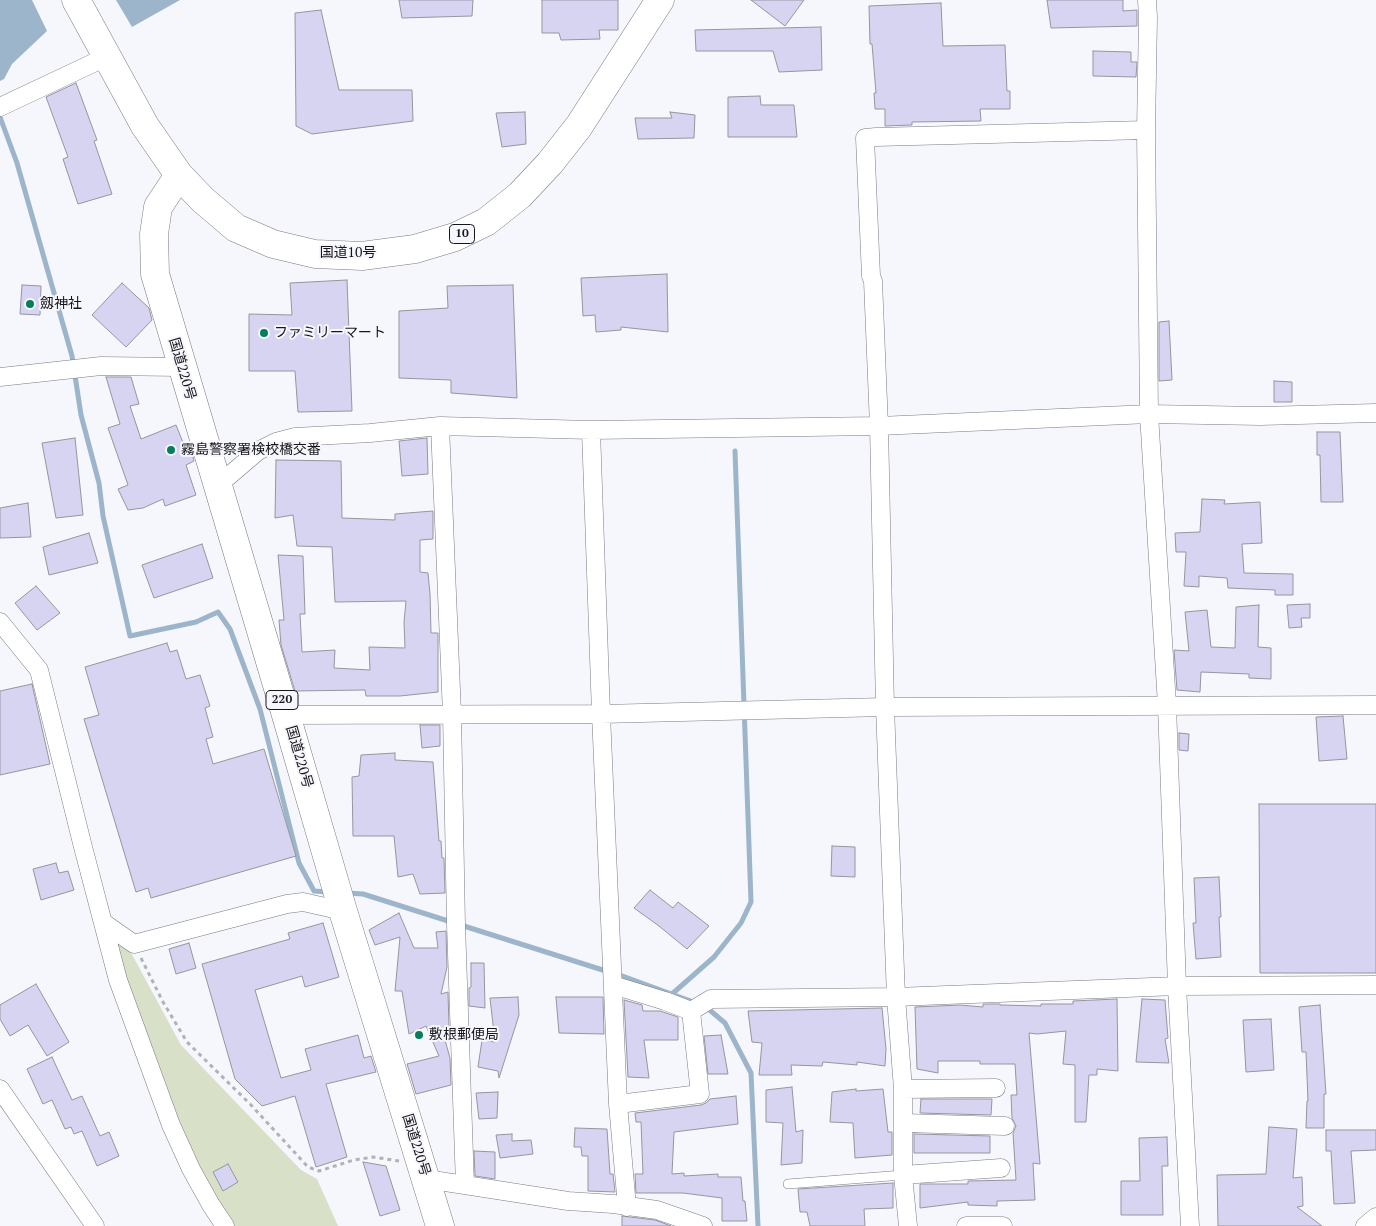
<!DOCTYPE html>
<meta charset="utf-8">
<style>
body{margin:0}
canvas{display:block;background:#f6f6fd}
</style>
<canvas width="1376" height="1226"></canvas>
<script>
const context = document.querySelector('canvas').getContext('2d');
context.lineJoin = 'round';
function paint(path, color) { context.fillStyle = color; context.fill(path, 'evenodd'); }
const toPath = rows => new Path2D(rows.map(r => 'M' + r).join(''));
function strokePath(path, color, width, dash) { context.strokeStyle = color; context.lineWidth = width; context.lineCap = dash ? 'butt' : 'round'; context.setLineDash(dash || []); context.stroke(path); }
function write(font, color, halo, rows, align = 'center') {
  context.font = font + ' "PT Serif","Noto Sans JP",serif'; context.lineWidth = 4; context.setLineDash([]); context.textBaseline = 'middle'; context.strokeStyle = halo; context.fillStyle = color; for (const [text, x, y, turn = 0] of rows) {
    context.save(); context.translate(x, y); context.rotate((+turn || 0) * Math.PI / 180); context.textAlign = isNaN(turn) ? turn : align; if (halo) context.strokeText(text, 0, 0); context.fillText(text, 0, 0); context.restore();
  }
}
paint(toPath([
 [114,940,129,949,181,1045,301,1170,317,1179,338,1226,233,1226,225,1215,176,1121,137,1018]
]), '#d8e1c7');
paint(toPath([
 [0,0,32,0,47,31,12,64,4,79,0,81],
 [116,0,180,0,132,27]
]), '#9db5ca');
strokePath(toPath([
 [0,117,17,163,72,356,81,415,99,483,103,516,130,636,196,622,218,612,230,629,260,709,299,863,314,891,328,892],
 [347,893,363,894,609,972],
 [617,974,696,1003],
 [672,994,714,957,741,923,751,902,735,451],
 [706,1007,725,1023,751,1073,758,1226]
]), '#9db5ca', 5);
const building = toPath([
 [399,0,473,0,472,16,402,18,399,0],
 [542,0,618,0,618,30,599,30,600,39,561,40,559,33,542,33,542,0],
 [751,0,804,0,785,26,751,0],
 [1047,0,1123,0,1123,11,1137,10,1137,26,1051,28,1047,0],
 [941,3,943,46,1005,45,1007,91,1010,91,1010,109,980,109,981,121,912,122,912,125,885,126,885,109,875,109,874,93,876,93,872,44,870,44,869,6,941,3],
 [321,10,339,90,412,90,413,121,312,134,296,126,295,13,321,10],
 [821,27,822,70,779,72,773,51,696,51,695,30,821,27],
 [1093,51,1131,52,1131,62,1137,62,1136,77,1093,76,1093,51],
 [76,83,97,140,94,141,112,194,78,204,63,159,68,157,46,97,76,83],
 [760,96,761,105,794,105,797,137,728,137,728,97,760,96],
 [525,112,526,144,502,147,496,113,525,112],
 [670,112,695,115,694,138,638,139,635,118,672,118,670,112],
 [667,274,668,332,621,327,621,330,596,332,595,315,583,316,581,278,667,274],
 [347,280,352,411,298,412,295,371,249,371,249,314,292,315,290,283,347,280],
 [122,283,149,308,152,320,126,347,92,315,122,283],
 [22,285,41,286,40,315,20,314,22,285],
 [513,285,517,398,451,393,451,380,399,378,399,311,448,308,447,286,513,285],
 [1169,321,1172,380,1159,381,1159,322,1169,321],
 [106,377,131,377,139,404,130,406,141,439,176,425,184,445,189,443,194,461,186,465,196,495,165,506,163,499,143,508,128,510,118,489,128,485,108,428,120,424,106,377],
 [1274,381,1292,382,1292,402,1274,402,1274,381],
 [1317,432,1340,432,1343,502,1321,502,1320,455,1317,455,1317,432],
 [75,438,83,515,56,518,42,443,75,438],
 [427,438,428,474,402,476,399,441,427,438],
 [276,460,341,461,342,518,395,520,395,514,433,511,433,539,420,540,420,572,428,573,430,594,431,633,438,633,438,692,400,696,366,696,365,690,295,691,281,645,279,620,284,620,278,555,303,556,305,614,300,614,302,652,335,650,334,668,370,670,369,647,405,648,404,622,406,601,335,602,332,547,297,546,293,515,275,518,276,460],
 [1202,499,1225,500,1224,504,1260,502,1262,543,1242,544,1244,573,1293,574,1293,595,1275,595,1275,590,1228,588,1227,578,1199,576,1199,587,1184,586,1186,552,1176,552,1175,533,1200,532,1202,499],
 [28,503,31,537,0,538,0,508,28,503],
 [89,533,98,563,49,575,43,547,89,533],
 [202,544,213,578,154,598,142,565,202,544],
 [36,586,60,613,37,630,15,603,36,586],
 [1310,604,1310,618,1301,618,1302,627,1289,628,1287,605,1310,604],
 [1259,605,1258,647,1271,648,1271,679,1249,678,1249,674,1201,672,1200,692,1177,690,1174,650,1189,651,1185,612,1207,610,1211,647,1235,648,1236,607,1259,605],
 [167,643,170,652,177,650,186,679,200,675,210,706,205,708,213,737,206,739,213,764,264,749,296,856,151,898,148,888,136,892,84,719,99,715,85,667,167,643],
 [32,684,50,764,0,775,0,691,32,684],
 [1343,716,1347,759,1319,761,1316,717,1343,716],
 [420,725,440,725,440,746,422,748,420,725],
 [1179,733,1189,734,1188,751,1179,750,1179,733],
 [395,753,395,760,433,762,439,841,441,841,442,858,444,858,445,893,420,894,413,874,398,877,394,836,353,836,352,777,359,776,361,755,395,753],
 [1259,804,1376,804,1376,973,1260,973,1259,804],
 [832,846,855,847,855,877,831,876,832,846],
 [56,863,59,873,68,871,74,890,41,900,33,869,56,863],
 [1219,877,1221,917,1219,917,1221,957,1196,959,1193,923,1196,923,1194,878,1219,877],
 [650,890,673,908,678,902,709,926,687,949,659,926,634,908,650,890],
 [399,913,414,948,438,948,436,932,446,931,447,967,441,994,448,992,449,1027,442,1029,450,1058,451,1085,416,1094,407,1064,439,1056,426,1026,409,1034,402,991,395,991,400,937,375,945,369,930,399,913],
 [323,923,339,977,305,987,302,976,255,990,281,1078,311,1070,305,1049,358,1035,364,1058,371,1056,376,1072,326,1084,347,1157,316,1167,295,1096,262,1106,235,1079,202,964,290,939,288,933,323,923],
 [189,943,196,968,176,974,169,949,189,943],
 [471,963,484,963,485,1008,469,1006,469,988,471,987,471,963],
 [36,984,69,1042,47,1056,28,1025,10,1036,0,1019,0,1005,36,984],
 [518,997,519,1015,499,1078,498,1071,478,1067,482,1040,495,1042,490,998,518,997],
 [556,997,603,997,604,1034,559,1033,556,997],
 [1117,999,1118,1071,1097,1069,1097,1075,1089,1075,1086,1122,1075,1122,1075,1065,1063,1064,1066,1031,1037,1034,1029,1033,1040,1164,1033,1163,1035,1200,997,1201,997,1206,968,1205,968,1202,920,1208,920,1184,968,1184,968,1181,1016,1180,1013,1133,1016,1126,1012,1118,1011,1095,1017,1095,1015,1064,980,1064,980,1061,938,1061,938,1073,917,1069,915,1007,960,1005,983,1007,983,1004,1000,1004,1000,1005,1041,1006,1041,1004,1073,1004,1073,1001,1117,999],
 [1142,999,1165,1000,1168,1038,1165,1039,1169,1063,1136,1062,1142,999],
 [624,1000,642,1005,643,1011,660,1011,678,1017,678,1040,644,1040,649,1078,628,1077,624,1000],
 [1320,1005,1326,1094,1324,1094,1324,1128,1306,1128,1307,1101,1308,1101,1306,1052,1302,1052,1299,1007,1320,1005],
 [882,1008,886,1049,885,1066,857,1062,857,1065,823,1062,822,1066,791,1065,792,1075,759,1075,762,1043,752,1042,748,1011,882,1008],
 [1271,1019,1274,1070,1246,1072,1243,1020,1271,1019],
 [721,1035,728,1074,708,1074,704,1036,721,1035],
 [52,1057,72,1100,82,1096,100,1136,109,1132,119,1156,97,1166,82,1131,74,1134,71,1127,65,1129,52,1100,43,1104,27,1069,52,1057],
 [792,1087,796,1132,803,1130,802,1163,781,1165,783,1123,766,1122,766,1090,792,1087],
 [856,1089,856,1091,883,1089,888,1132,892,1132,892,1155,855,1158,853,1123,830,1122,832,1092,856,1089],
 [498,1092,497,1118,479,1119,476,1093,498,1092],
 [736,1096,738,1124,674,1132,672,1174,684,1173,684,1176,718,1174,718,1177,741,1177,743,1201,745,1201,747,1221,722,1221,722,1198,683,1193,636,1193,635,1174,643,1174,641,1122,636,1122,635,1113,701,1105,706,1103,710,1099,736,1096],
 [921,1099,992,1099,991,1115,920,1113,921,1099],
 [1269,1127,1297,1129,1293,1178,1302,1177,1303,1206,1297,1207,1322,1226,1218,1226,1217,1175,1266,1174,1269,1127],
 [575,1128,607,1129,610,1174,613,1174,615,1192,588,1191,588,1156,582,1156,581,1147,574,1147,575,1128],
 [1326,1130,1376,1130,1376,1150,1351,1151,1355,1203,1334,1204,1331,1151,1326,1151,1326,1130],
 [512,1134,512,1141,531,1140,533,1154,500,1158,496,1135,512,1134],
 [914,1134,990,1136,990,1153,914,1153,914,1134],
 [1167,1137,1168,1166,1162,1166,1163,1215,1121,1215,1121,1181,1140,1181,1139,1138,1167,1137],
 [474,1151,495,1152,495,1179,475,1176,474,1151],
 [363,1162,386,1166,400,1210,380,1216,363,1162],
 [228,1164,238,1182,223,1191,213,1172,228,1164],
 [893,1183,893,1208,864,1209,865,1226,810,1226,807,1212,800,1212,798,1189,893,1183],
 [622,1216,655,1220,671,1226,622,1226,622,1216]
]);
paint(building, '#d7d4f2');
strokePath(building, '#9595a0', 1);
const service = toPath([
 [788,1184,903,1175]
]);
const minor = toPath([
 [1147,0,1148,17,1146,130,1149,414,1167,705,1177,986,1190,1226],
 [0,107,106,57],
 [0,377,101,366,181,367],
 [440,426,452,714,456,925,465,1185],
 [591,430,601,714,618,1104,627,1207],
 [217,486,258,451,276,442,295,437,370,433,440,426,591,430,879,426,1149,414,1260,416,1376,413],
 [0,622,39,670,83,847,118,980,171,1125,191,1169,211,1205,225,1226],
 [286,715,601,714,885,707,1376,705],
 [104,923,134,944,287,904,303,902,343,911],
 [613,985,665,1001,691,1011,711,999,896,997,1177,986,1376,985],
 [0,1089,95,1226],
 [903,1089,996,1088],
 [618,1104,700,1094,691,1011],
 [904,1123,1005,1126],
 [903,1175,1001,1168],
 [426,1179,568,1201,613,1204,657,1210,703,1226],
 [908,1226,903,1175,903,1089,896,997,885,707,879,426,873,281,871,276,865,138,876,137,1146,130],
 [966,1226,1003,1226],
 [1365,1226,1376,1217]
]);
const trunk = toPath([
 [76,0,145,126,179,175,203,200,236,228,273,244,315,254,362,256,415,249,455,237,486,222,520,195,550,163,579,126,660,0],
 [179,175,158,207,154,234,155,274,286,715,343,911,440,1226]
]);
strokePath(service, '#7b7a85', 10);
strokePath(minor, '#7b7a85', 19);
strokePath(trunk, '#7b7a85', 29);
strokePath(toPath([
 [141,958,163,1002,187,1042,251,1105,308,1167,319,1171,354,1160,373,1157,399,1161]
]), '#b1b1b7', 3, [4, 4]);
strokePath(service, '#fff', 9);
strokePath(minor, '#fff', 18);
strokePath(trunk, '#fff', 28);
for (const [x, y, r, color] of [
 [30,304,5,"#067e5b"],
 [264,333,5,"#067e5b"],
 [171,450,5,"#067e5b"],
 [419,1035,5,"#067e5b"]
]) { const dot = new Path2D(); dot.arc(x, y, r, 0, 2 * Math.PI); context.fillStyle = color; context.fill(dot); strokePath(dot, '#f6f6fd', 2); }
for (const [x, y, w] of [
 [462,234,25],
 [282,700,32]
]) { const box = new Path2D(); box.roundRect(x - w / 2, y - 9.5, w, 19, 4); context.fillStyle = '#f6f6fd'; context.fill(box); strokePath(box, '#16161a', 1); }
write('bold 12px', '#16161a', null, [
 ["10",462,234],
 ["220",282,700]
]);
write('14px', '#16161a', '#f6f6fd', [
 ["国道10号",348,253],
 ["国道220号",182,369,74],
 ["国道220号",299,757,74],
 ["国道220号",416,1145,73]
]);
write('14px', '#16161a', '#f6f6fd', [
 ["劔神社",40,304],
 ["ファミリーマート",274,333],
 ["霧島警察署検校橋交番",181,450],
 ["敷根郵便局",429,1035]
], 'left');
</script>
